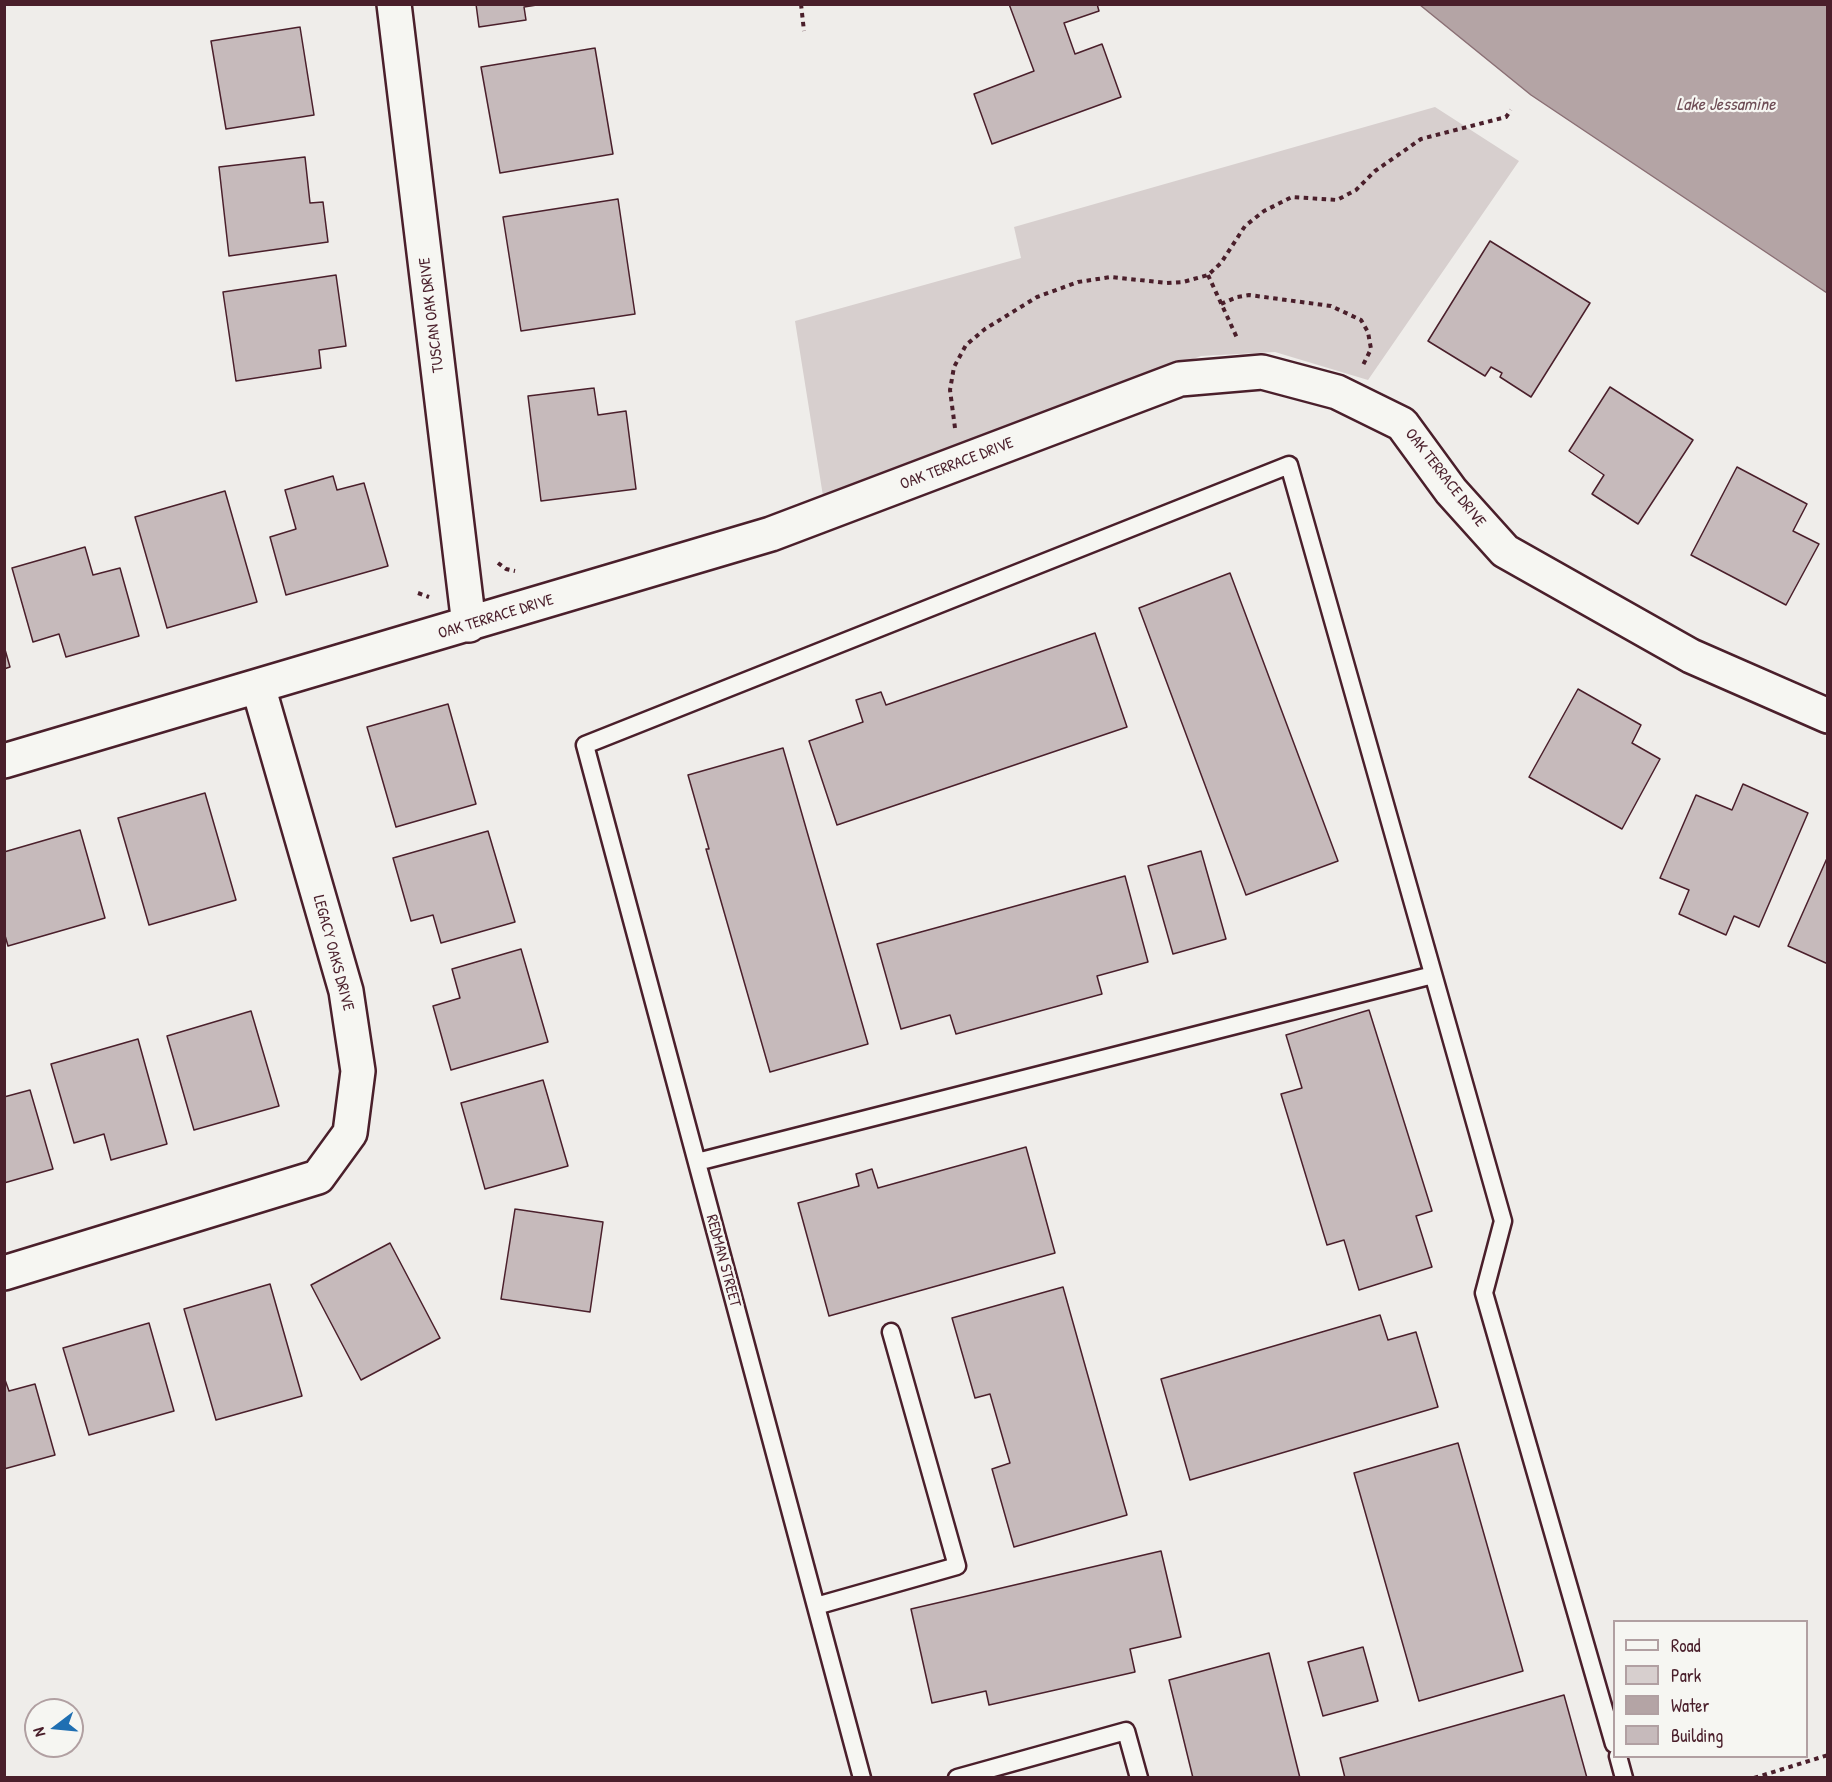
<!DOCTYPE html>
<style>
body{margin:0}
#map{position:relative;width:1832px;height:1782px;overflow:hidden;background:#efedea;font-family:"Patrick Hand",sans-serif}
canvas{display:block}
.frame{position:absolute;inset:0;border:6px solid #4a1f2b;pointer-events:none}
.legend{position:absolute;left:1613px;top:1620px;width:195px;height:138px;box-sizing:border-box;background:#f6f6f2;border:2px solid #b1a0a2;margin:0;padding:8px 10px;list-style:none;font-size:18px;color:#4a1f2b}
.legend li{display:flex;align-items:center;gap:12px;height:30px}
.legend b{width:30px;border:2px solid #b1a0a2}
.north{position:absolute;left:24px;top:1698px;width:60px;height:60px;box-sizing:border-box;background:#f6f6f2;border:2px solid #b1a0a2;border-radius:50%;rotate:254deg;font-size:16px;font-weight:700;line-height:24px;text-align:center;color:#4a1f2b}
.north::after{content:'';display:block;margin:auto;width:21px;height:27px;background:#1f6fb2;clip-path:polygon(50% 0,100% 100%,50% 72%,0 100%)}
</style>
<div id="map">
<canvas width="1832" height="1782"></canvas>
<div class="frame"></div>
<ul class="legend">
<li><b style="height:8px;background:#f6f6f2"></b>Road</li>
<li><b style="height:16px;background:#d7cfce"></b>Park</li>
<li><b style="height:16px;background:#b4a4a5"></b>Water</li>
<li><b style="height:16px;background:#c6babb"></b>Building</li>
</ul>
<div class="north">N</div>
</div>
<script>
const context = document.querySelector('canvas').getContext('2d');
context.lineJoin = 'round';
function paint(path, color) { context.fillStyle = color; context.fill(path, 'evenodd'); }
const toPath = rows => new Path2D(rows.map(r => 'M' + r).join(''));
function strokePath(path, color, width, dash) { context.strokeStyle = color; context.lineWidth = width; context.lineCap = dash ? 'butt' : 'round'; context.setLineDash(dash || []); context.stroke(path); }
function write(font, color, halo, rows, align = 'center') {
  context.font = font + ' "Patrick Hand",sans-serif'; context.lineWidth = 4.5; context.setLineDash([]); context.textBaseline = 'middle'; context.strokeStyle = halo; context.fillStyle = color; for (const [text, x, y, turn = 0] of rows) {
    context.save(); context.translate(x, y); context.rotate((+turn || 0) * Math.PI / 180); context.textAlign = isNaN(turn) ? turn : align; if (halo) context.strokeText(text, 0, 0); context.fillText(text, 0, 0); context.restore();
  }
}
paint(toPath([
 [1435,107,1519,161,1368,380,1275,352,1201,356,823,496,795,321,1021,258,1014,227]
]), '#d7cfce');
const water = toPath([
 [1420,5,1827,5,1827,293,1531,95,1420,5]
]);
paint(water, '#b4a4a5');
strokePath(water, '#8a6f74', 1.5);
const building = toPath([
 [476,4,543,4,524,7,526,20,479,27,476,4],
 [1009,4,1097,4,1099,11,1064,23,1075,54,1102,44,1121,97,992,144,974,94,1034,71,1009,4],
 [300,27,314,115,226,129,211,41,300,27],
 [595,48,613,154,500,173,481,67,595,48],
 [305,157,310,203,323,202,328,242,229,256,219,167,305,157],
 [618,199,635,314,521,331,503,217,618,199],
 [1490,241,1590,303,1531,397,1500,377,1502,373,1491,367,1485,376,1428,341,1490,241],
 [336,275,346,346,319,350,321,368,236,381,223,292,336,275],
 [1610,387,1693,440,1638,524,1592,494,1604,475,1569,451,1610,387],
 [594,388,598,415,626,411,636,489,541,501,528,396,594,388],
 [1737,467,1807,504,1793,531,1819,544,1786,605,1691,555,1737,467],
 [333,476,337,490,364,483,388,566,286,595,270,537,296,529,285,490,333,476],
 [225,491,257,602,167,628,135,517,225,491],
 [85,547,93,575,120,568,139,636,66,657,59,634,33,642,12,568,85,547],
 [1230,573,1338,861,1246,895,1139,608,1230,573],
 [1095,633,1127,727,837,825,809,741,863,722,856,700,881,692,886,705,1095,633],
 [4,646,10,667,4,669,4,646],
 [1578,689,1641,725,1632,743,1660,759,1622,829,1529,777,1578,689],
 [448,704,476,804,396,827,367,727,448,704],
 [783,748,868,1044,770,1072,706,849,709,849,688,775,783,748],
 [1743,784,1808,813,1759,927,1734,916,1726,935,1679,914,1689,890,1660,878,1696,795,1732,810,1743,784],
 [205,793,236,900,149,925,118,818,205,793],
 [80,830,105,918,8,946,4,932,4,852,80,830],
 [488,831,515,922,441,943,433,915,411,921,393,858,488,831],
 [1201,851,1226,939,1173,954,1148,866,1201,851],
 [1828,856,1828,964,1788,946,1828,856],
 [1125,876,1148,962,1097,976,1102,994,956,1034,950,1015,901,1029,877,944,1125,876],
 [521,949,548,1042,451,1070,433,1006,460,998,452,969,521,949],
 [1369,1010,1432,1211,1416,1216,1432,1267,1359,1290,1344,1240,1327,1245,1281,1094,1302,1088,1286,1035,1369,1010],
 [251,1011,279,1106,194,1130,167,1036,251,1011],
 [138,1039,167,1144,111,1160,104,1134,74,1143,51,1064,138,1039],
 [543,1080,568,1166,485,1189,461,1103,543,1080],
 [30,1090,53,1169,4,1183,4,1097,30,1090],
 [1026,1147,1055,1253,829,1316,798,1203,859,1186,856,1174,872,1169,878,1188,1026,1147],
 [515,1209,603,1222,590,1312,501,1299,515,1209],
 [390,1243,440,1338,361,1380,311,1285,390,1243],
 [270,1284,302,1396,216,1420,184,1309,270,1284],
 [1063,1287,1127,1515,1014,1547,992,1469,1010,1463,990,1394,975,1398,952,1318,1063,1287],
 [1380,1315,1388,1340,1416,1332,1438,1407,1190,1480,1161,1379,1380,1315],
 [149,1323,174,1411,89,1435,63,1348,149,1323],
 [4,1377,9,1391,35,1384,55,1455,4,1469,4,1377],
 [1458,1443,1523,1671,1419,1701,1354,1473,1458,1443],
 [1161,1551,1181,1637,1130,1649,1135,1672,989,1705,986,1691,932,1703,911,1609,1161,1551],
 [1363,1647,1378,1701,1323,1716,1308,1662,1363,1647],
 [1269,1653,1300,1778,1193,1778,1169,1680,1269,1653],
 [1564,1695,1587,1778,1345,1778,1340,1758,1564,1695]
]);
paint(building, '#c6babb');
strokePath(building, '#4a1f2b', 1.5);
const service = toPath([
 [697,1162,1433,975],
 [816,1606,957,1566,891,1332],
 [1618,1756,1624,1778],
 [862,1778,585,745,1289,465,1503,1221,1484,1293,1614,1744],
 [957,1778,1126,1731,1139,1778]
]);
const minor = toPath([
 [394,4,469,625],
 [4,761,771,534,1180,379,1262,372,1337,392,1402,424,1451,491,1505,551,1691,656,1828,716],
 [4,1273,318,1177,350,1133,358,1071,346,991,258,686]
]);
strokePath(service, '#4a1f2b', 21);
strokePath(minor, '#4a1f2b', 38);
strokePath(toPath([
 [801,4,804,31],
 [1208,275,1238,340],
 [1221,304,1237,297,1249,295,1331,306,1361,320,1368,332,1371,349,1363,365],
 [955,428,950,390,954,367,966,345,985,329,1037,297,1078,282,1111,277,1167,283,1183,282,1208,275,1221,263,1245,226,1264,211,1292,197,1337,200,1356,190,1375,171,1421,139,1506,117,1511,110],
 [498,563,506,569,515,571],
 [418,593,429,597],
 [1754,1778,1828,1755]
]), '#4a1f2b', 4, [4.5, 4.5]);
strokePath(service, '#f6f6f2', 16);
strokePath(minor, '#f6f6f2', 33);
write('16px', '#4a1f2b', '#f6f6f2', [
 ["TUSCAN OAK DRIVE",432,315,-97],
 ["OAK TERRACE DRIVE",957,464,-21],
 ["OAK TERRACE DRIVE",1445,478,52],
 ["OAK TERRACE DRIVE",496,617,-17],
 ["LEGACY OAKS DRIVE",333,953,75],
 ["REDMAN STREET",723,1261,75]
]);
write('italic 18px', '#6f4e56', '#f6f6f2', [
 ["Lake Jessamine",1726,105]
]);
</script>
